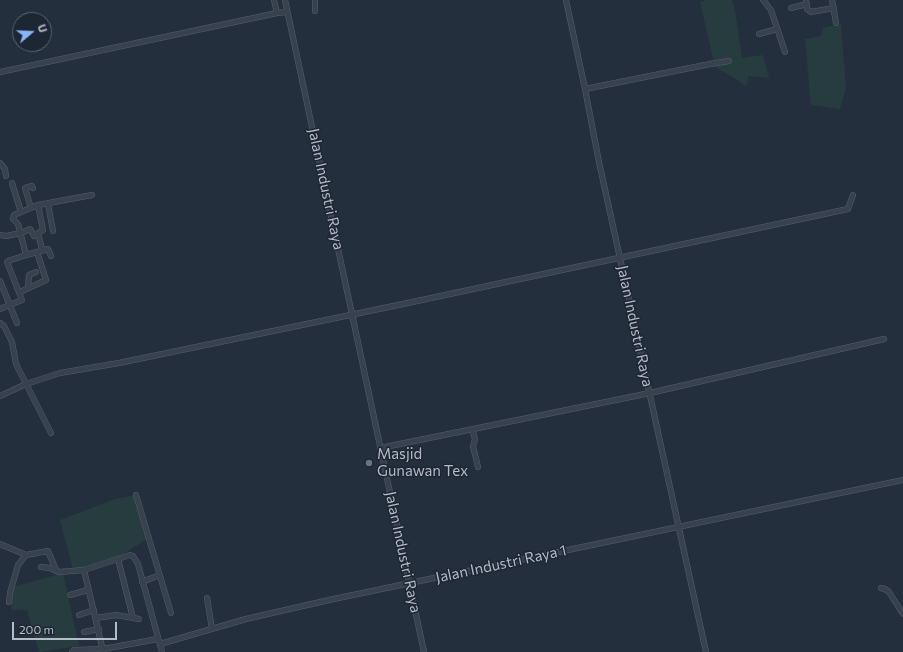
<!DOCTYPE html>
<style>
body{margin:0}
#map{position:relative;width:903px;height:652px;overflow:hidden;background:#242f3e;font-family:Commissioner,sans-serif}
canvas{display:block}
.north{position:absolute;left:12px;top:12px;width:40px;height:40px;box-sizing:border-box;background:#1d2633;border:1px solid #59626f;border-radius:50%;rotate:71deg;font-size:11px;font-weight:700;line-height:16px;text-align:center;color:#b4bcc9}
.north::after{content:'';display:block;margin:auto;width:14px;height:18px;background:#8ab4f8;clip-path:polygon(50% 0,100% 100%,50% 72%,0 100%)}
.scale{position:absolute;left:12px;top:622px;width:105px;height:18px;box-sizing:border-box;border:2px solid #b4bcc9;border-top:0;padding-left:5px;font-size:12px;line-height:14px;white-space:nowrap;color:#b4bcc9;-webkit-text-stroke:3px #1d2633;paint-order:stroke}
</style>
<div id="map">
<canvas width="903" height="652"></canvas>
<div class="north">U</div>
<div class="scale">200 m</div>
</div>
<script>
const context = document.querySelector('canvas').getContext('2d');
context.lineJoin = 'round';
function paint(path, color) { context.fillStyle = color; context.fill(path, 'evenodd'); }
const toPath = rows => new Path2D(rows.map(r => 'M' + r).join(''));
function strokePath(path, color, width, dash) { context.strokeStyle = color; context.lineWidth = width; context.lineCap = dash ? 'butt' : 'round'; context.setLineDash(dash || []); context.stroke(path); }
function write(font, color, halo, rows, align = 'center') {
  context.font = font + ' Commissioner,sans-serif'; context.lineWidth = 3; context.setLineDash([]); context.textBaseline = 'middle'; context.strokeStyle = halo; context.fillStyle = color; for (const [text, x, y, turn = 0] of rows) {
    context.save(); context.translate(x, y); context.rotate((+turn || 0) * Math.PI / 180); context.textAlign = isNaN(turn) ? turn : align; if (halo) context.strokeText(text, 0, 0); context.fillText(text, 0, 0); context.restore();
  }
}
paint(toPath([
 [707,0,732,0,735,10,742,58,763,55,769,78,749,76,746,86,736,79,715,67,700,2],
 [841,24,846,88,840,109,811,105,805,39,821,36,823,28],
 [136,495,149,538,108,563,73,570,60,520,115,499],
 [63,573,79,646,39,652,27,610,11,610,13,587]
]), '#263c3f');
const minor = toPath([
 [274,0,277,13],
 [285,0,424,652],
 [315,0,315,11],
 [566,0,585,89,599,162,706,652],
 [763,0,771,10,785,52],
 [806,0,807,9,811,12,834,8],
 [832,0,836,23],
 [791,8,807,4],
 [759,34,777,29],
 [0,72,277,13,287,12],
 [585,89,710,64,729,61],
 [0,163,5,169,6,176],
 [12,183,21,212],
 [48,204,53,231],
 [31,208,25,188,32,186,33,188],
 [38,234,41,245,41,251],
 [0,235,6,236,21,233,30,229,34,236,43,230,38,205],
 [26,255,48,249,51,256],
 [0,281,17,323],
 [28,288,29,275,36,272],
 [20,292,46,280,37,252],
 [0,309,22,300,7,262,8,261,26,255,18,224,13,219,14,215,38,205,92,195],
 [0,323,4,326,12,342,16,364,51,433],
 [0,396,26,384,60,373,119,363,403,304,848,209,853,195],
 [472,429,475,439,473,446,478,467],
 [380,448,650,393,884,339],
 [136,495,171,613],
 [0,544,26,555,48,551,56,570,59,572,84,570,130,555,133,556,138,564,162,652],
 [118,559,133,618],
 [41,567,50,568,56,571],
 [84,570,103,651],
 [142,582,160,575],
 [881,588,885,589,889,592,903,614],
 [70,595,88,590],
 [207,598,212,629],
 [9,602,10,593,18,565,26,555],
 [79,615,94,610],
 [96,618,116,615,139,619],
 [84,632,99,629],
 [160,644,246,619,329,600,903,480],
 [72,652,74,650,103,649,158,639]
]);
strokePath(minor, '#565f6c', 6);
strokePath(minor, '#38414e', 5);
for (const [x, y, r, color] of [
 [369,463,4,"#6b7280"]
]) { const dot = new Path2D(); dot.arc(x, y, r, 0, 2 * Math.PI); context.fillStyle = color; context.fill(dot); strokePath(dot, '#1d2633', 1.5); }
write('15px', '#b4bcc9', '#1d2633', [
 ["Jalan Industri Raya",326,189,78],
 ["Jalan Industri Raya",635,326,78],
 ["Jalan Industri Raya",403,552,78],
 ["Jalan Industri Raya 1",501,564,-12]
]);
write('15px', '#b4bcc9', '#1d2633', [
 ["Masjid",377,454],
 ["Gunawan Tex",377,471]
], 'left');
</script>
